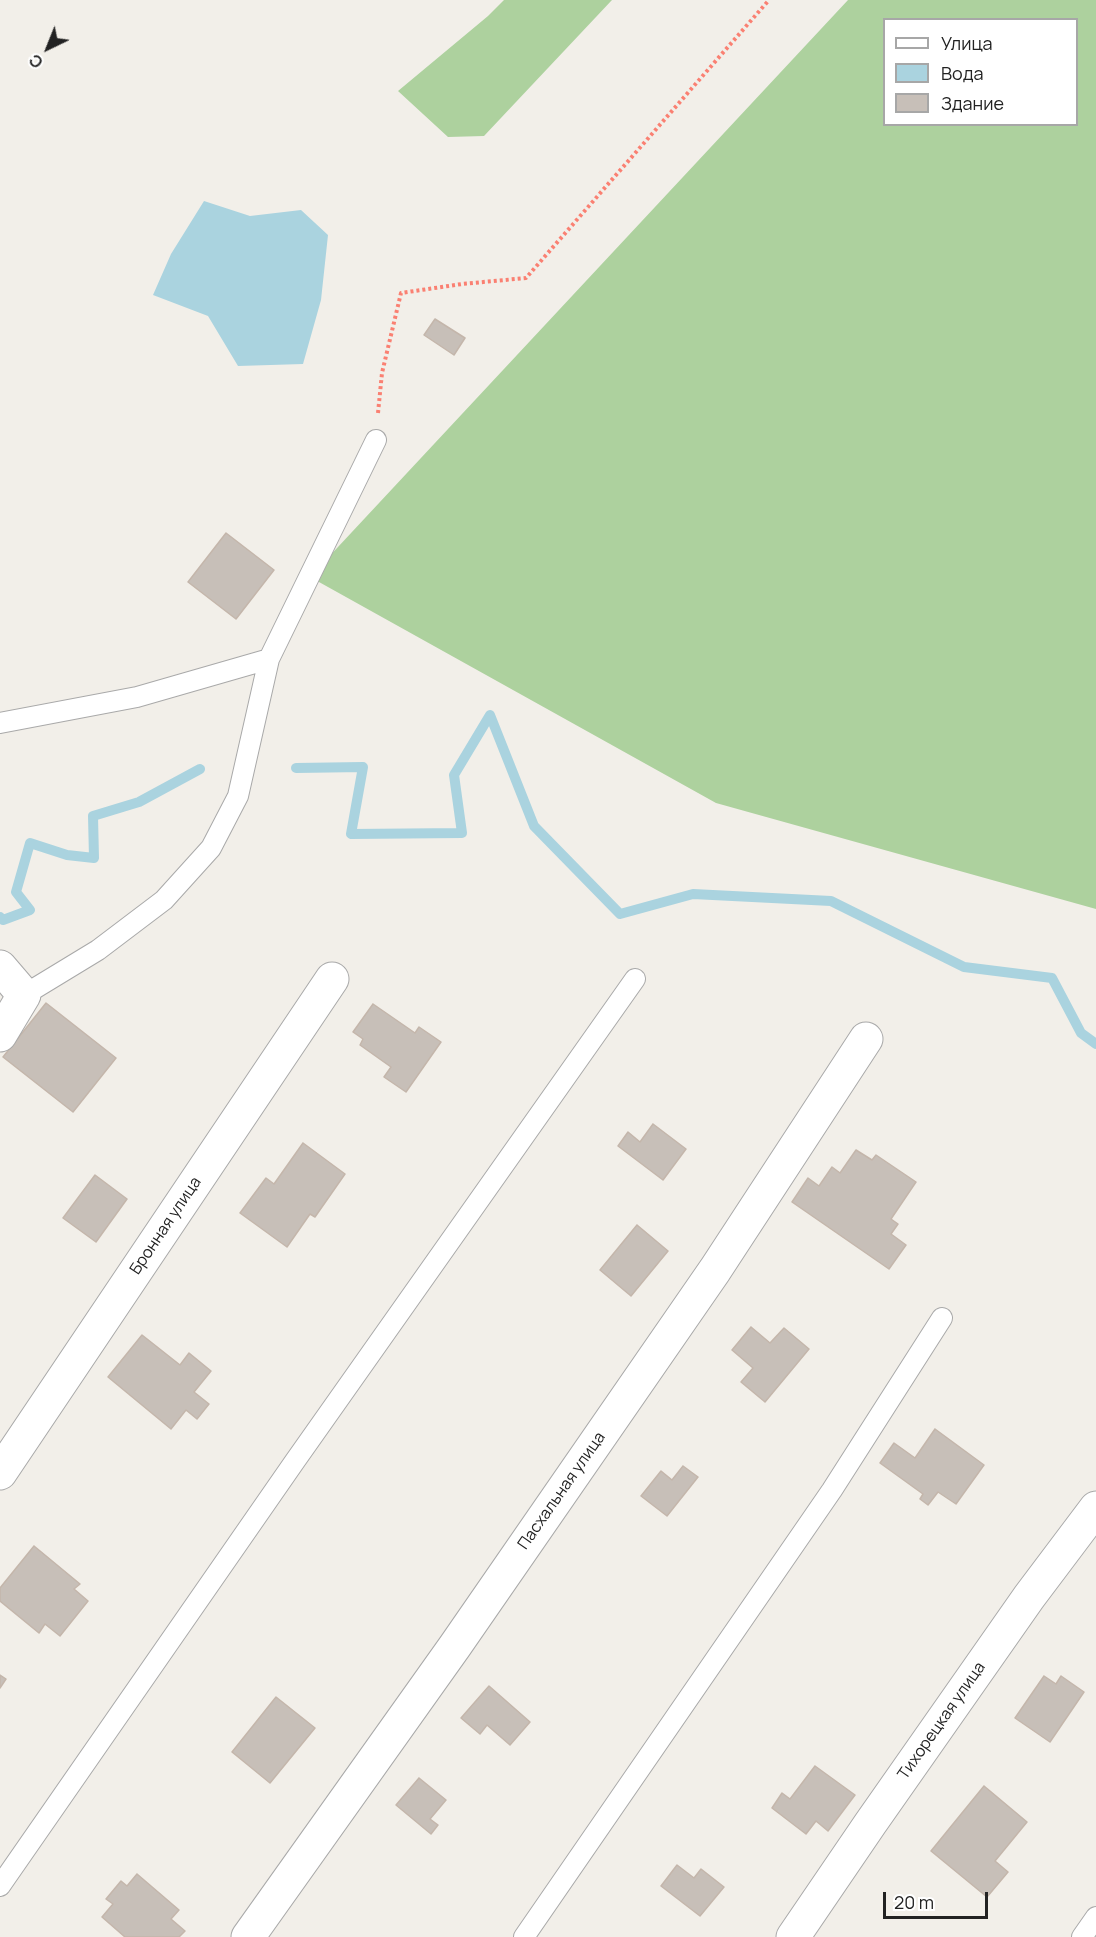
<!DOCTYPE html>
<meta charset="utf-8">
<style>
body{margin:0}
#map{position:relative;width:1096px;height:1937px;overflow:hidden;background:#f2efe9;font-family:Manrope,sans-serif}
canvas{display:block}
.legend{position:absolute;left:883px;top:18px;width:195px;height:108px;box-sizing:border-box;background:#fff;border:2px solid #a7a7a7;margin:0;padding:8px 10px;list-style:none;font-size:18px;color:#222}
.legend li{display:flex;align-items:center;gap:12px;height:30px}
.legend b{width:30px;border:2px solid #a7a7a7}
.north{position:absolute;left:18px;top:18px;width:60px;height:60px;-webkit-text-stroke:4px #fff;paint-order:stroke;rotate:223deg;font-size:16px;font-weight:700;line-height:24px;text-align:center;color:#222}
.north::after{content:'';display:block;margin:auto;width:21px;height:27px;background:#222;clip-path:polygon(50% 0,100% 100%,50% 72%,0 100%)}
.scale{position:absolute;left:883px;top:1892px;width:105px;height:27px;box-sizing:border-box;border:3px solid #222;border-top:0;padding-left:8px;font-size:18px;line-height:21px;white-space:nowrap;color:#222;-webkit-text-stroke:4px #fff;paint-order:stroke}
</style>
<div id="map">
<canvas width="1096" height="1937"></canvas>
<ul class="legend">
<li><b style="height:8px;background:#fff"></b>Улица</li>
<li><b style="height:16px;background:#aad3df"></b>Вода</li>
<li><b style="height:16px;background:#c7bfb8"></b>Здание</li>
</ul>
<div class="north">С</div>
<div class="scale">20 m</div>
</div>
<script>
const context = document.querySelector('canvas').getContext('2d');
context.lineJoin = 'round';
function paint(path, color) { context.fillStyle = color; context.fill(path, 'evenodd'); }
const toPath = rows => new Path2D(rows.map(r => 'M' + r).join(''));
function strokePath(path, color, width, dash) { context.strokeStyle = color; context.lineWidth = width; context.lineCap = dash ? 'butt' : 'round'; context.setLineDash(dash || []); context.stroke(path); }
function write(font, color, halo, rows, align = 'center') {
  context.font = font + ' Manrope,sans-serif'; context.lineWidth = 4.5; context.setLineDash([]); context.textBaseline = 'middle'; context.strokeStyle = halo; context.fillStyle = color; for (const [text, x, y, turn = 0] of rows) {
    context.save(); context.translate(x, y); context.rotate((+turn || 0) * Math.PI / 180); context.textAlign = isNaN(turn) ? turn : align; if (halo) context.strokeText(text, 0, 0); context.fillText(text, 0, 0); context.restore();
  }
}
paint(toPath([
 [504,0,612,0,484,136,448,137,398,91,488,16],
 [848,0,1096,0,1096,909,716,803,310,577],
 [884,20,1076,20,1076,124,884,124]
]), '#add19e');
paint(toPath([
 [204,201,250,216,301,210,328,235,321,300,303,364,238,366,208,316,153,295,171,254]
]), '#aad3df');
strokePath(toPath([
 [296,768,363,767,351,834,462,833,454,775,490,715,534,826,620,914,693,894,831,901,964,967,1052,978,1081,1033,1096,1044],
 [0,917,3,920,30,910,16,892,30,843,67,855,94,858,93,816,139,802,200,769]
]), '#aad3df', 10);
const building = toPath([
 [435,319,465,338,454,355,424,335,435,319],
 [226,533,274,570,236,619,188,582,226,533],
 [46,1003,116,1058,73,1112,3,1057,46,1003],
 [373,1004,415,1033,419,1027,441,1042,406,1092,384,1077,391,1067,360,1045,363,1039,353,1032,373,1004],
 [653,1124,686,1149,663,1180,618,1146,628,1132,640,1142,653,1124],
 [303,1143,345,1174,315,1217,310,1214,287,1247,240,1213,266,1178,274,1184,303,1143],
 [856,1150,872,1160,876,1155,916,1182,891,1219,898,1224,891,1234,906,1245,889,1269,792,1202,808,1178,819,1186,832,1167,840,1173,856,1150],
 [95,1175,127,1199,96,1242,63,1218,95,1175],
 [637,1225,668,1251,631,1296,600,1270,637,1225],
 [751,1327,770,1343,784,1328,809,1349,765,1402,741,1382,753,1368,732,1350,751,1327],
 [142,1335,180,1365,189,1353,211,1371,194,1392,209,1404,197,1419,186,1410,171,1429,108,1377,142,1335],
 [935,1429,984,1465,956,1504,938,1492,928,1505,920,1499,923,1494,880,1463,894,1443,915,1458,935,1429],
 [683,1466,698,1477,667,1516,641,1496,661,1471,672,1480,683,1466],
 [34,1546,80,1584,74,1589,88,1601,60,1636,45,1624,39,1633,0,1601,0,1588,34,1546],
 [0,1675,6,1679,0,1688,0,1675],
 [1044,1676,1056,1684,1061,1676,1084,1692,1050,1742,1015,1718,1044,1676],
 [489,1686,530,1722,510,1745,487,1725,480,1734,461,1718,489,1686],
 [276,1697,315,1728,270,1783,232,1752,276,1697],
 [815,1766,855,1795,828,1831,816,1821,806,1834,772,1808,782,1793,790,1799,815,1766],
 [419,1778,446,1800,430,1819,438,1825,431,1834,396,1805,419,1778],
 [984,1786,1027,1822,995,1861,1008,1872,987,1897,931,1851,984,1786],
 [677,1865,694,1878,701,1869,724,1887,700,1916,661,1886,677,1865],
 [137,1874,179,1910,171,1919,185,1931,179,1937,125,1937,102,1917,113,1904,106,1899,121,1881,127,1886,137,1874]
]);
paint(building, '#c7bfb8');
strokePath(building, '#c4b6ab', 1.5);
const service = toPath([
 [0,723,137,697,269,659,376,440],
 [24,995,98,950,164,900,211,848,238,796,269,659],
 [0,1886,295,1461,635,979],
 [524,1937,832,1490,942,1318],
 [1082,1937,1096,1917]
]);
const minor = toPath([
 [0,967,24,995,0,1035],
 [0,1473,332,979],
 [248,1937,455,1646,715,1270,866,1039],
 [793,1937,870,1824,1029,1597,1096,1508]
]);
strokePath(service, '#a9a9a9', 22);
strokePath(minor, '#a9a9a9', 35);
strokePath(toPath([
 [378,413,382,373,401,293,462,284,526,278,769,0]
]), '#fa8072', 4, [3, 3]);
strokePath(service, '#fff', 20);
strokePath(minor, '#fff', 33);
write('16px', '#222', '#fff', [
 ["Бронная улица",166,1226,-56],
 ["Пасхальная улица",562,1491,-55],
 ["Тихорецкая улица",942,1721,-55]
]);
</script>
